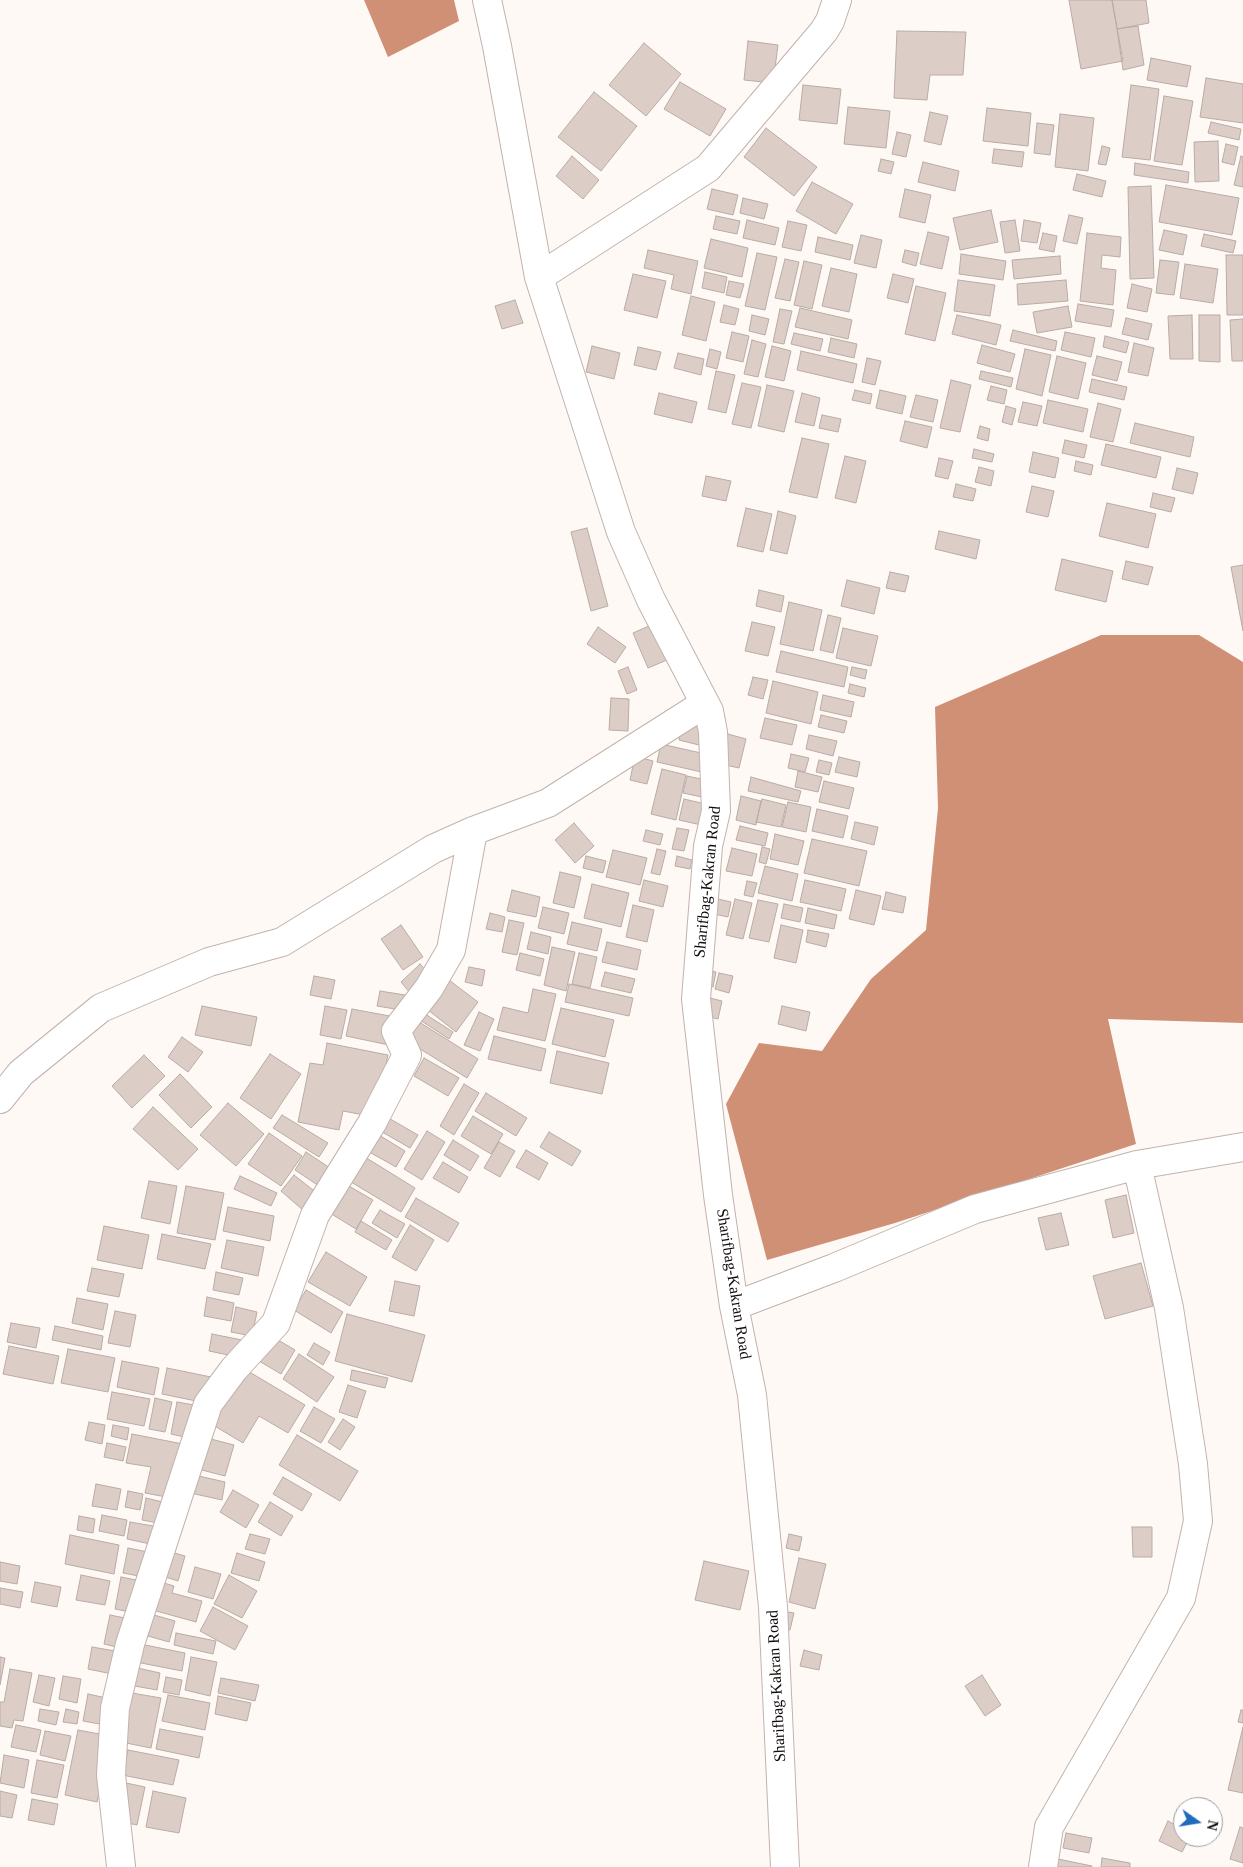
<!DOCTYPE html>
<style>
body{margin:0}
#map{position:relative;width:1243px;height:1867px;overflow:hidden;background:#fff9f6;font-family:Georgia,serif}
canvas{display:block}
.north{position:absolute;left:1173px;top:1797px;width:50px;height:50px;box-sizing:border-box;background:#fff;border:1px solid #9f9d9d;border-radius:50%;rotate:103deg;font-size:14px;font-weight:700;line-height:20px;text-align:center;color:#100b09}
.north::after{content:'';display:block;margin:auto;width:18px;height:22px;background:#206bba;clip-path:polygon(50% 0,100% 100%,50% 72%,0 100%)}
</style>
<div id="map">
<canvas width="1243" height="1867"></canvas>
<div class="north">N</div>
</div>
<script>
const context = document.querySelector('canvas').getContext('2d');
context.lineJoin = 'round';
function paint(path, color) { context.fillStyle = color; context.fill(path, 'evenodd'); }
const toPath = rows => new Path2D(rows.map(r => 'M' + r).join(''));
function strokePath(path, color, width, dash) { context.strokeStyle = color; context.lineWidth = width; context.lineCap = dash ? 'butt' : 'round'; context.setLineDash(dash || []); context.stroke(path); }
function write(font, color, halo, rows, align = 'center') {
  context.font = font + ' Georgia,serif'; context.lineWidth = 4; context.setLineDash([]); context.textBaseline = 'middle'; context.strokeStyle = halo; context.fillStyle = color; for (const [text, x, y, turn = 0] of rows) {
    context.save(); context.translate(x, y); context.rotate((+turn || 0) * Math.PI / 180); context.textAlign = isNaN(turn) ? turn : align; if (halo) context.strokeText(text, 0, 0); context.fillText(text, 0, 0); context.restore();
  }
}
paint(toPath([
 [364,0,454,0,459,21,388,57],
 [1101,635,1199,635,1243,662,1243,1023,1108,1019,1136,1144,895,1223,767,1260,726,1104,759,1043,822,1051,871,979,926,930,938,808,935,707]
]), '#cf9076');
const building = toPath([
 [1069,0,1112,0,1123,61,1081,69,1069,0],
 [1112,0,1146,0,1149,23,1117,29,1112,0],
 [1138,26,1144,65,1123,70,1117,29,1138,26],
 [897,31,966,32,963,75,930,75,927,100,894,98,897,31],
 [748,41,778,45,773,83,744,80,748,41],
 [644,43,681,74,646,116,609,85,644,43],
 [1151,58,1191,66,1187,87,1147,80,1151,58],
 [1206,78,1243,84,1243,123,1200,117,1206,78],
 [680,82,726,109,710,136,664,109,680,82],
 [803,85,841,89,837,124,799,120,803,85],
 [1131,85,1159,89,1150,160,1122,157,1131,85],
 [594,92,637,126,601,171,558,137,594,92],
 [1164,96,1193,101,1182,165,1154,161,1164,96],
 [848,107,890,111,886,148,844,144,848,107],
 [987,108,1031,113,1028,146,983,141,987,108],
 [930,112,948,116,941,145,924,141,930,112],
 [1060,114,1094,118,1088,171,1055,167,1060,114],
 [1211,122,1241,129,1239,140,1208,133,1211,122],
 [1037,123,1054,125,1050,155,1034,153,1037,123],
 [766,128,817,167,794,196,744,157,766,128],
 [897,132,911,135,906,157,892,154,897,132],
 [1218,141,1219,181,1195,182,1194,142,1218,141],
 [1226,144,1238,147,1234,165,1222,162,1226,144],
 [1102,146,1110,148,1106,165,1098,164,1102,146],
 [994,149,1024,152,1022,167,992,163,994,149],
 [572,156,599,180,583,199,556,176,572,156],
 [1241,156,1243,157,1243,187,1234,185,1241,156],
 [881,159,894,162,891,174,878,171,881,159],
 [923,162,959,171,955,191,918,182,923,162],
 [1135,163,1189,172,1188,183,1134,175,1135,163],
 [1077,174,1106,181,1102,197,1073,190,1077,174],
 [812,182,853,204,836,234,796,211,812,182],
 [1166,185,1239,198,1232,235,1159,222,1166,185],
 [1151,186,1154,278,1130,279,1128,187,1151,186],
 [712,189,738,195,733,215,707,209,712,189],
 [905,189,931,195,925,223,899,217,905,189],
 [743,198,768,204,764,219,740,213,743,198],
 [991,210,998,242,960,250,953,218,991,210],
 [1069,215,1083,218,1077,244,1063,241,1069,215],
 [716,216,740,221,737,234,713,229,716,216],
 [747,220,779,228,775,245,743,238,747,220],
 [1015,220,1020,251,1005,253,1000,222,1015,220],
 [1024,220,1041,223,1037,243,1021,241,1024,220],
 [788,221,807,225,801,251,782,247,788,221],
 [1164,230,1187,235,1183,255,1159,250,1164,230],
 [928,232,949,237,942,269,920,264,928,232],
 [1043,233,1057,236,1054,252,1039,249,1043,233],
 [1087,233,1121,237,1120,257,1102,255,1101,268,1116,270,1113,305,1080,301,1087,233],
 [1204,234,1236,241,1233,253,1201,246,1204,234],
 [861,235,882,240,876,268,854,263,861,235],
 [818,237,853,245,850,260,815,252,818,237],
 [711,239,748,248,742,277,704,268,711,239],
 [648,250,698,261,691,294,671,289,674,275,644,268,648,250],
 [905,250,919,253,916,266,902,262,905,250],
 [757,253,777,257,765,310,745,306,757,253],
 [961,254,1006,261,1003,280,959,274,961,254],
 [1226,255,1243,255,1243,315,1227,315,1226,255],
 [1060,256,1061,274,1014,279,1012,260,1060,256],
 [785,259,799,262,790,301,775,298,785,259],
 [1160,260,1179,262,1174,295,1156,293,1160,260],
 [804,261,822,265,812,309,794,305,804,261],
 [1185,264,1218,269,1213,303,1180,298,1185,264],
 [831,268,857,274,849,312,822,306,831,268],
 [705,272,727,277,724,293,702,288,705,272],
 [633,274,666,281,657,318,624,310,633,274],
 [893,274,914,279,908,303,887,298,893,274],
 [958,280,995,285,990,316,954,311,958,280],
 [1066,280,1068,301,1018,305,1017,284,1066,280],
 [729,281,744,284,740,298,726,295,729,281],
 [1132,284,1152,289,1147,312,1127,308,1132,284],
 [916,286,946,293,935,341,905,334,916,286],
 [691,296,715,302,706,341,682,335,691,296],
 [515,300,523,323,502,329,495,306,515,300],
 [1078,304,1114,310,1111,327,1075,321,1078,304],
 [724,305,739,309,735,325,720,322,724,305],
 [1068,306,1072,327,1037,333,1033,312,1068,306],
 [800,308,852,320,848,339,795,327,800,308],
 [780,309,792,311,784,344,773,342,780,309],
 [752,315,769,319,765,335,749,331,752,315],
 [957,315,1001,325,996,345,952,334,957,315],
 [1192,315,1193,359,1170,359,1168,316,1192,315],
 [1199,315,1220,315,1220,362,1199,361,1199,315],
 [1126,318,1152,324,1148,340,1122,334,1126,318],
 [1243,319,1243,361,1232,361,1230,320,1243,319],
 [1013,330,1057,341,1055,351,1010,341,1013,330],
 [732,332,749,336,743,362,726,358,732,332],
 [1065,332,1095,338,1091,357,1061,350,1065,332],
 [794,333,823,339,820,351,791,344,794,333],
 [1105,336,1129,342,1126,353,1103,347,1105,336],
 [831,338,857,344,854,358,828,352,831,338],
 [752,340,766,344,758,377,744,374,752,340],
 [1134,343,1154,348,1148,376,1128,372,1134,343],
 [982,345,1015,354,1010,372,977,363,982,345],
 [592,346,620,353,614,379,586,372,592,346],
 [772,346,791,351,784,381,765,377,772,346],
 [638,347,661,352,656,370,634,365,638,347],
 [710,349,721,352,717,369,706,366,710,349],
 [1025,349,1051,355,1042,396,1016,389,1025,349],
 [801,351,857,364,853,383,797,370,801,351],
 [678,353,704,359,701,375,674,368,678,353],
 [1057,356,1086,363,1078,399,1049,392,1057,356],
 [1097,356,1122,362,1117,381,1092,375,1097,356],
 [867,358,881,361,875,385,862,382,867,358],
 [716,371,735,375,726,413,708,409,716,371],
 [981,371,1013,378,1011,387,979,379,981,371],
 [1092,379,1127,387,1124,400,1089,392,1092,379],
 [951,380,971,385,960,432,940,428,951,380],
 [742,383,761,387,751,428,732,424,742,383],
 [767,385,794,391,784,432,758,426,767,385],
 [991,386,1007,390,1004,404,987,400,991,386],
 [855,390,872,394,870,404,852,400,855,390],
 [880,390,906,396,902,414,876,408,880,390],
 [659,393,697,402,692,423,654,414,659,393],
 [802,393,820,398,814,426,795,422,802,393],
 [916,395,938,400,933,422,910,417,916,395],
 [1048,400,1088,409,1083,432,1043,423,1048,400],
 [1023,402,1042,406,1037,426,1018,422,1023,402],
 [1098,403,1121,409,1113,442,1090,437,1098,403],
 [1006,406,1016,409,1012,425,1002,422,1006,406],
 [822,415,841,419,838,432,819,428,822,415],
 [905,421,932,427,927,448,900,441,905,421],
 [1135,423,1194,437,1190,457,1130,443,1135,423],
 [980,426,990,429,988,441,977,438,980,426],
 [802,438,829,444,817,498,789,492,802,438],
 [1065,440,1087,445,1084,458,1062,453,1065,440],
 [1106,444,1161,457,1156,478,1101,465,1106,444],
 [974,449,994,454,992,462,972,458,974,449],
 [1033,452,1059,458,1055,478,1029,472,1033,452],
 [845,456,866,461,856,503,835,498,845,456],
 [939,458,953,461,948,479,935,476,939,458],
 [1076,461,1093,465,1091,475,1074,471,1076,461],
 [979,467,994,471,991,486,975,482,979,467],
 [1177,468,1198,473,1193,494,1172,489,1177,468],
 [706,476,731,481,726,501,702,496,706,476],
 [956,484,976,489,973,501,953,497,956,484],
 [1032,486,1054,491,1048,517,1026,512,1032,486],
 [1153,493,1175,498,1171,512,1150,507,1153,493],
 [1107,503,1156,514,1148,548,1099,536,1107,503],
 [746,508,772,514,763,552,737,546,746,508],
 [778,511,796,516,787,554,770,550,778,511],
 [587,528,608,606,591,611,571,532,587,528],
 [939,531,980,540,976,559,935,549,939,531],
 [1062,559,1113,571,1106,602,1055,590,1062,559],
 [1126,561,1153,567,1148,585,1122,579,1126,561],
 [1243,565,1243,631,1231,567,1243,565],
 [890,572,909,576,905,592,886,588,890,572],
 [847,580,880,588,874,614,841,606,847,580],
 [759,590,784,596,781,612,756,606,759,590],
 [789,602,822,610,813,651,780,644,789,602],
 [828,615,841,618,833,653,820,650,828,615],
 [658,622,674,657,648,668,633,633,658,622],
 [752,622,775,627,768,656,745,651,752,622],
 [598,627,626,647,615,663,587,644,598,627],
 [843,628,878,636,871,666,836,658,843,628],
 [781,651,848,667,844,687,776,672,781,651],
 [628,667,637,690,627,694,618,671,628,667],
 [852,667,867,670,865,679,850,675,852,667],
 [753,677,768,680,763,699,748,695,753,677],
 [773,681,818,692,811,724,766,713,773,681],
 [850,684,866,688,864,697,848,693,850,684],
 [823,695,854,702,851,717,820,710,823,695],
 [611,698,629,699,628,731,609,730,611,698],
 [821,715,847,721,844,733,818,727,821,715],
 [765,718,797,725,792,745,760,738,765,718],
 [683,723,711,730,707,747,679,740,683,723],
 [728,734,746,739,739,768,721,764,728,734],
 [809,735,837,741,833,756,806,749,809,735],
 [661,744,710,755,706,773,657,762,661,744],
 [791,754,809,758,805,772,788,768,791,754],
 [635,756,653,761,647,784,630,780,635,756],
 [839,757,860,762,857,777,835,772,839,757],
 [819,760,832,763,829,775,816,772,819,760],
 [662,769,686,775,676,820,651,814,662,769],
 [798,771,822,777,818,792,795,787,798,771],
 [687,776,715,782,711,799,683,793,687,776],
 [751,777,801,791,798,802,748,791,751,777],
 [824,781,854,788,849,809,819,802,824,781],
 [741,796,761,801,756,825,736,820,741,796],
 [684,799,714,806,710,827,679,820,684,799],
 [762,799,786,805,781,827,756,822,762,799],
 [788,802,811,807,806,832,782,827,788,802],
 [817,809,848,816,843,838,812,831,817,809],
 [855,822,878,827,874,845,851,839,855,822],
 [574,823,594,846,575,863,555,840,574,823],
 [740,826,768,833,765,846,736,840,740,826],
 [677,828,689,830,684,851,672,849,677,828],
 [646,830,663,834,660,845,643,841,646,830],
 [775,834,804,841,798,865,770,859,775,834],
 [812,839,867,851,859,886,804,873,812,839],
 [762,847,770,849,766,864,759,862,762,847],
 [732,848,757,854,752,876,726,871,732,848],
 [657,849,666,851,660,875,651,873,657,849],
 [613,850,647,858,640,885,606,877,613,850],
 [586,856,606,861,603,873,583,868,586,856],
 [677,856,692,860,690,869,675,866,677,856],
 [765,866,798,874,792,901,758,893,765,866],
 [560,872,581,877,574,908,553,903,560,872],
 [644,880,668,886,663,907,639,901,644,880],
 [805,880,846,889,841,911,800,902,805,880],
 [747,881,757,883,753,897,744,895,747,881],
 [592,884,629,893,621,927,584,918,592,884],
 [512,890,540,897,536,917,507,911,512,890],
 [856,890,881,896,874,925,849,919,856,890],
 [886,892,906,897,903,913,882,909,886,892],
 [718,899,731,902,728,917,714,914,718,899],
 [735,899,752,903,743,939,726,935,735,899],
 [758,900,778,904,769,942,749,938,758,900],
 [784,904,803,908,800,922,781,918,784,904],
 [633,905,654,910,647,942,626,937,633,905],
 [543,907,569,913,564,934,538,928,543,907],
 [808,908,837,915,834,929,805,923,808,908],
 [490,913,505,917,502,932,486,929,490,913],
 [509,920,524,923,517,955,502,952,509,920],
 [572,922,602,929,597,951,567,944,572,922],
 [401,925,423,957,403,970,381,939,401,925],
 [781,925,803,930,796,963,774,958,781,925],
 [808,930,829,934,826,947,806,942,808,930],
 [531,932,551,937,548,954,527,949,531,932],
 [607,942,641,950,637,970,602,962,607,942],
 [552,947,575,952,566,991,544,985,552,947],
 [520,953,544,959,540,976,516,970,520,953],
 [579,953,597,957,590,988,572,984,579,953],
 [420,964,431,976,411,994,401,982,420,964],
 [469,967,485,970,482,986,465,982,469,967],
 [702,969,716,972,713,987,699,984,702,969],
 [605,972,635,979,631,993,601,986,605,972],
 [719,973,733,976,729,993,715,989,719,973],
 [314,976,335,980,331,999,310,995,314,976],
 [445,977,478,1002,456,1032,423,1006,445,977],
 [569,984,633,998,629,1016,565,1002,569,984],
 [533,989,556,994,545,1041,497,1030,503,1007,528,1013,533,989],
 [380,991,405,995,401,1010,377,1006,380,991],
 [710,998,722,1001,718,1019,706,1016,710,998],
 [202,1006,257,1017,251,1046,195,1035,202,1006],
 [325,1006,347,1010,341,1039,320,1035,325,1006],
 [782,1006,810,1012,806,1031,778,1024,782,1006],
 [561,1008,614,1020,605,1057,552,1044,561,1008],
 [352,1009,395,1017,389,1045,346,1036,352,1009],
 [422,1012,453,1032,449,1039,417,1018,422,1012],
 [479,1012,494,1019,480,1051,464,1045,479,1012],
 [416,1020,478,1059,467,1078,404,1039,416,1020],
 [494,1036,546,1049,541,1071,488,1059,494,1036],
 [182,1037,203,1052,188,1072,168,1057,182,1037],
 [327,1043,388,1055,375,1117,343,1111,339,1130,298,1122,310,1063,323,1065,327,1043],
 [557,1051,609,1063,602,1094,550,1083,557,1051],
 [270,1054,301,1074,271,1119,240,1098,270,1054],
 [144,1055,165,1076,132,1108,112,1086,144,1055],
 [424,1058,459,1078,448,1096,414,1076,424,1058],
 [180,1074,212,1107,191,1128,159,1095,180,1074],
 [464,1084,479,1093,454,1135,440,1126,464,1084],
 [486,1093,527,1118,516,1136,475,1111,486,1093],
 [228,1103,264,1134,236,1166,200,1135,228,1103],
 [153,1107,198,1149,178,1170,133,1129,153,1107],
 [282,1115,328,1143,319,1157,273,1128,282,1115],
 [385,1116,418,1135,410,1148,377,1129,385,1116],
 [473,1116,503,1134,491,1154,461,1136,473,1116],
 [427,1131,445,1142,422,1180,404,1169,427,1131],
 [374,1132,405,1151,396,1167,364,1149,374,1132],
 [549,1132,581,1151,572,1166,540,1147,549,1132],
 [269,1133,302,1156,281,1186,248,1164,269,1133],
 [453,1140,479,1156,470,1171,444,1155,453,1140],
 [499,1142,515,1151,500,1177,484,1168,499,1142],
 [526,1150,548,1163,539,1180,516,1167,526,1150],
 [306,1152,336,1172,325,1190,295,1170,306,1152],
 [360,1154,415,1188,401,1212,346,1179,360,1154],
 [443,1162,468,1177,459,1193,433,1178,443,1162],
 [294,1175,318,1194,304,1211,281,1191,294,1175],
 [240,1176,277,1193,271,1206,234,1189,240,1176],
 [149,1181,177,1186,170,1224,141,1218,149,1181],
 [342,1182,373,1200,356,1229,325,1210,342,1182],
 [186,1186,224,1193,215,1240,177,1233,186,1186],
 [1126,1195,1134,1233,1113,1238,1105,1200,1126,1195],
 [416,1198,459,1223,448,1242,405,1217,416,1198],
 [228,1207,274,1216,270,1241,223,1231,228,1207],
 [380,1210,405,1224,397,1238,372,1223,380,1210],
 [1061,1213,1069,1245,1046,1250,1038,1218,1061,1213],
 [361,1221,392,1240,386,1250,355,1232,361,1221],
 [410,1225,434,1240,416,1271,392,1257,410,1225],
 [104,1226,149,1235,142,1269,97,1260,104,1226],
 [162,1234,211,1244,205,1269,157,1259,162,1234],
 [227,1240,264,1247,258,1276,221,1268,227,1240],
 [326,1252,367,1277,350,1306,308,1282,326,1252],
 [1141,1263,1153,1306,1105,1319,1093,1276,1141,1263],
 [92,1268,124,1274,119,1297,87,1291,92,1268],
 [216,1272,243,1278,239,1295,213,1290,216,1272],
 [395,1281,420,1286,414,1316,389,1311,395,1281],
 [306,1290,343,1312,331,1333,294,1310,306,1290],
 [207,1297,234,1303,231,1321,204,1316,207,1297],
 [77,1298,108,1304,103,1330,72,1323,77,1298],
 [236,1307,257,1312,252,1336,231,1332,236,1307],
 [115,1311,136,1315,130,1347,108,1343,115,1311],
 [347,1314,425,1335,412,1382,335,1361,347,1314],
 [11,1323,40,1328,36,1348,7,1342,11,1323],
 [55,1326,103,1336,101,1350,52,1340,55,1326],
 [212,1334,247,1341,243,1358,209,1351,212,1334],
 [268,1334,295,1350,281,1374,254,1358,268,1334],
 [314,1343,330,1352,323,1365,307,1355,314,1343],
 [9,1346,59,1356,53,1384,3,1374,9,1346],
 [68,1349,115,1358,108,1392,61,1383,68,1349],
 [299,1354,334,1377,317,1402,283,1379,299,1354],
 [122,1361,159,1368,154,1395,117,1387,122,1361],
 [241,1367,305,1405,288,1433,259,1416,243,1443,208,1422,241,1367],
 [167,1368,211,1377,206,1403,162,1394,167,1368],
 [352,1370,388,1378,385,1388,350,1380,352,1370],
 [348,1385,366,1391,357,1418,339,1412,348,1385],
 [112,1392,150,1399,144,1426,107,1419,112,1392],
 [155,1398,172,1402,165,1432,149,1429,155,1398],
 [177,1402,200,1406,193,1439,171,1434,177,1402],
 [314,1407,335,1419,321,1443,300,1431,314,1407],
 [343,1419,355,1427,340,1450,328,1442,343,1419],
 [89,1422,105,1425,102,1444,85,1440,89,1422],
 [113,1425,129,1428,127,1440,111,1436,113,1425],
 [132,1434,188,1445,177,1499,145,1493,151,1467,126,1463,132,1434],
 [297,1435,358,1471,340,1501,279,1465,297,1435],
 [203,1437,234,1445,225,1476,194,1468,203,1437],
 [107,1443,126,1447,123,1461,104,1457,107,1443],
 [190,1474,225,1482,222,1500,186,1492,190,1474],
 [283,1477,312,1494,302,1511,273,1494,283,1477],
 [96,1484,121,1489,117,1510,92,1506,96,1484],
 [233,1490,259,1505,246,1528,220,1512,233,1490],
 [128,1491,143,1494,140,1510,125,1507,128,1491],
 [146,1498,167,1503,163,1524,142,1520,146,1498],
 [270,1502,293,1516,281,1536,258,1522,270,1502],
 [102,1515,127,1520,124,1536,99,1531,102,1515],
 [79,1516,95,1519,93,1533,77,1530,79,1516],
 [130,1522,159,1527,155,1545,127,1539,130,1522],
 [1132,1527,1152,1527,1152,1557,1133,1557,1132,1527],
 [250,1534,270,1539,265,1554,245,1549,250,1534],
 [789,1534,802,1537,799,1551,786,1548,789,1534],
 [70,1535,119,1545,114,1574,65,1564,70,1535],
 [128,1548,153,1553,149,1578,123,1573,128,1548],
 [167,1551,185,1556,178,1581,159,1575,167,1551],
 [237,1553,265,1562,259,1581,231,1573,237,1553],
 [799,1558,826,1564,815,1609,789,1602,799,1558],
 [704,1561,749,1571,740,1610,695,1600,704,1561],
 [0,1562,20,1566,17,1584,0,1581,0,1562],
 [195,1567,221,1574,213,1599,188,1592,195,1567],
 [81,1575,110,1581,105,1605,76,1600,81,1575],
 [229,1575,257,1591,242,1618,214,1604,229,1575],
 [121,1577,141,1581,135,1613,115,1609,121,1577],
 [157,1581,174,1586,172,1593,202,1601,196,1622,149,1609,157,1581],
 [35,1582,61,1587,57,1607,31,1602,35,1582],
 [0,1588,23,1592,20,1608,0,1604,0,1588],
 [213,1607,248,1626,235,1650,200,1631,213,1607],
 [783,1611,794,1613,790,1630,779,1628,783,1611],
 [147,1613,175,1621,169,1642,141,1634,147,1613],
 [110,1615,130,1619,125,1649,104,1644,110,1615],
 [176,1633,216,1641,213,1654,174,1645,176,1633],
 [140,1644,185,1653,182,1671,136,1662,140,1644],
 [92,1647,121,1652,117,1675,88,1669,92,1647],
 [804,1650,822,1655,819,1670,800,1666,804,1650],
 [0,1657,5,1658,0,1685,0,1657],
 [191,1657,217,1662,210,1696,185,1690,191,1657],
 [133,1667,160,1673,157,1690,129,1685,133,1667],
 [10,1669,32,1673,23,1721,14,1720,12,1728,0,1726,0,1702,4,1702,10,1669],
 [39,1675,55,1678,49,1706,33,1702,39,1675],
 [982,1675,1001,1705,985,1716,965,1686,982,1675],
 [63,1676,81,1679,77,1703,59,1699,63,1676],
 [166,1677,182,1680,179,1695,163,1692,166,1677],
 [221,1678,259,1685,255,1701,218,1693,221,1678],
 [126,1692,161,1698,151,1748,116,1741,126,1692],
 [88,1694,111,1699,105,1725,83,1721,88,1694],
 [168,1695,210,1703,205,1730,162,1721,168,1695],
 [218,1696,251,1703,247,1721,215,1714,218,1696],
 [40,1709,59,1712,56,1725,38,1721,40,1709],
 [66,1709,79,1712,77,1724,63,1722,66,1709],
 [1241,1710,1243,1710,1243,1723,1238,1722,1241,1710],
 [16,1725,41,1730,36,1752,11,1747,16,1725],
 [1243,1727,1243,1793,1228,1790,1243,1727],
 [160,1729,203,1737,199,1758,156,1749,160,1729],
 [78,1730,110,1736,97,1802,65,1795,78,1730],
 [45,1731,71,1736,65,1761,40,1755,45,1731],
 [128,1750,179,1760,173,1785,122,1775,128,1750],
 [4,1755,29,1760,24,1788,0,1783,4,1755],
 [37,1760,64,1765,57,1798,31,1793,37,1760],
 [126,1783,145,1787,137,1825,119,1821,126,1783],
 [0,1791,17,1795,12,1818,0,1816,0,1791],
 [153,1791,186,1798,179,1833,146,1827,153,1791],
 [32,1799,58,1804,54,1825,28,1820,32,1799],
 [1168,1821,1183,1829,1183,1837,1190,1837,1182,1852,1159,1841,1168,1821],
 [1240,1827,1243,1828,1243,1863,1230,1859,1240,1827],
 [1066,1833,1092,1838,1089,1853,1063,1848,1066,1833],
 [1102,1858,1130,1863,1130,1867,1101,1867,1102,1858],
 [1058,1859,1092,1866,1092,1867,1057,1867,1058,1859]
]);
paint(building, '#dccdc7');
strokePath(building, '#b9aba5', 1);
const minor = toPath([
 [487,0,497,46,539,277,621,532,651,600,709,711,713,732,716,811,708,846,696,999,718,1195,734,1306,752,1395,773,1607,785,1867],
 [539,277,708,168,824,31,830,21,837,0],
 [0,1099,21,1073,101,1008,209,962,282,942,433,849,473,831,548,803,704,704],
 [734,1306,834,1268,975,1209,1137,1165],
 [121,1866,111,1775,115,1708,130,1644,208,1404,234,1369,276,1323,315,1215,372,1123,407,1055,396,1031,429,988,451,950,473,831],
 [1043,1867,1049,1827,1181,1598,1198,1521,1193,1464,1169,1308,1137,1165,1243,1147]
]);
strokePath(minor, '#c1b3ad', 30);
strokePath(minor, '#fff', 28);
write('16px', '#100b09', '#fff', [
 ["Sharifbag-Kakran Road",708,882,-84],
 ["Sharifbag-Kakran Road",733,1284,81],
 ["Sharifbag-Kakran Road",777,1686,-93]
]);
</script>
